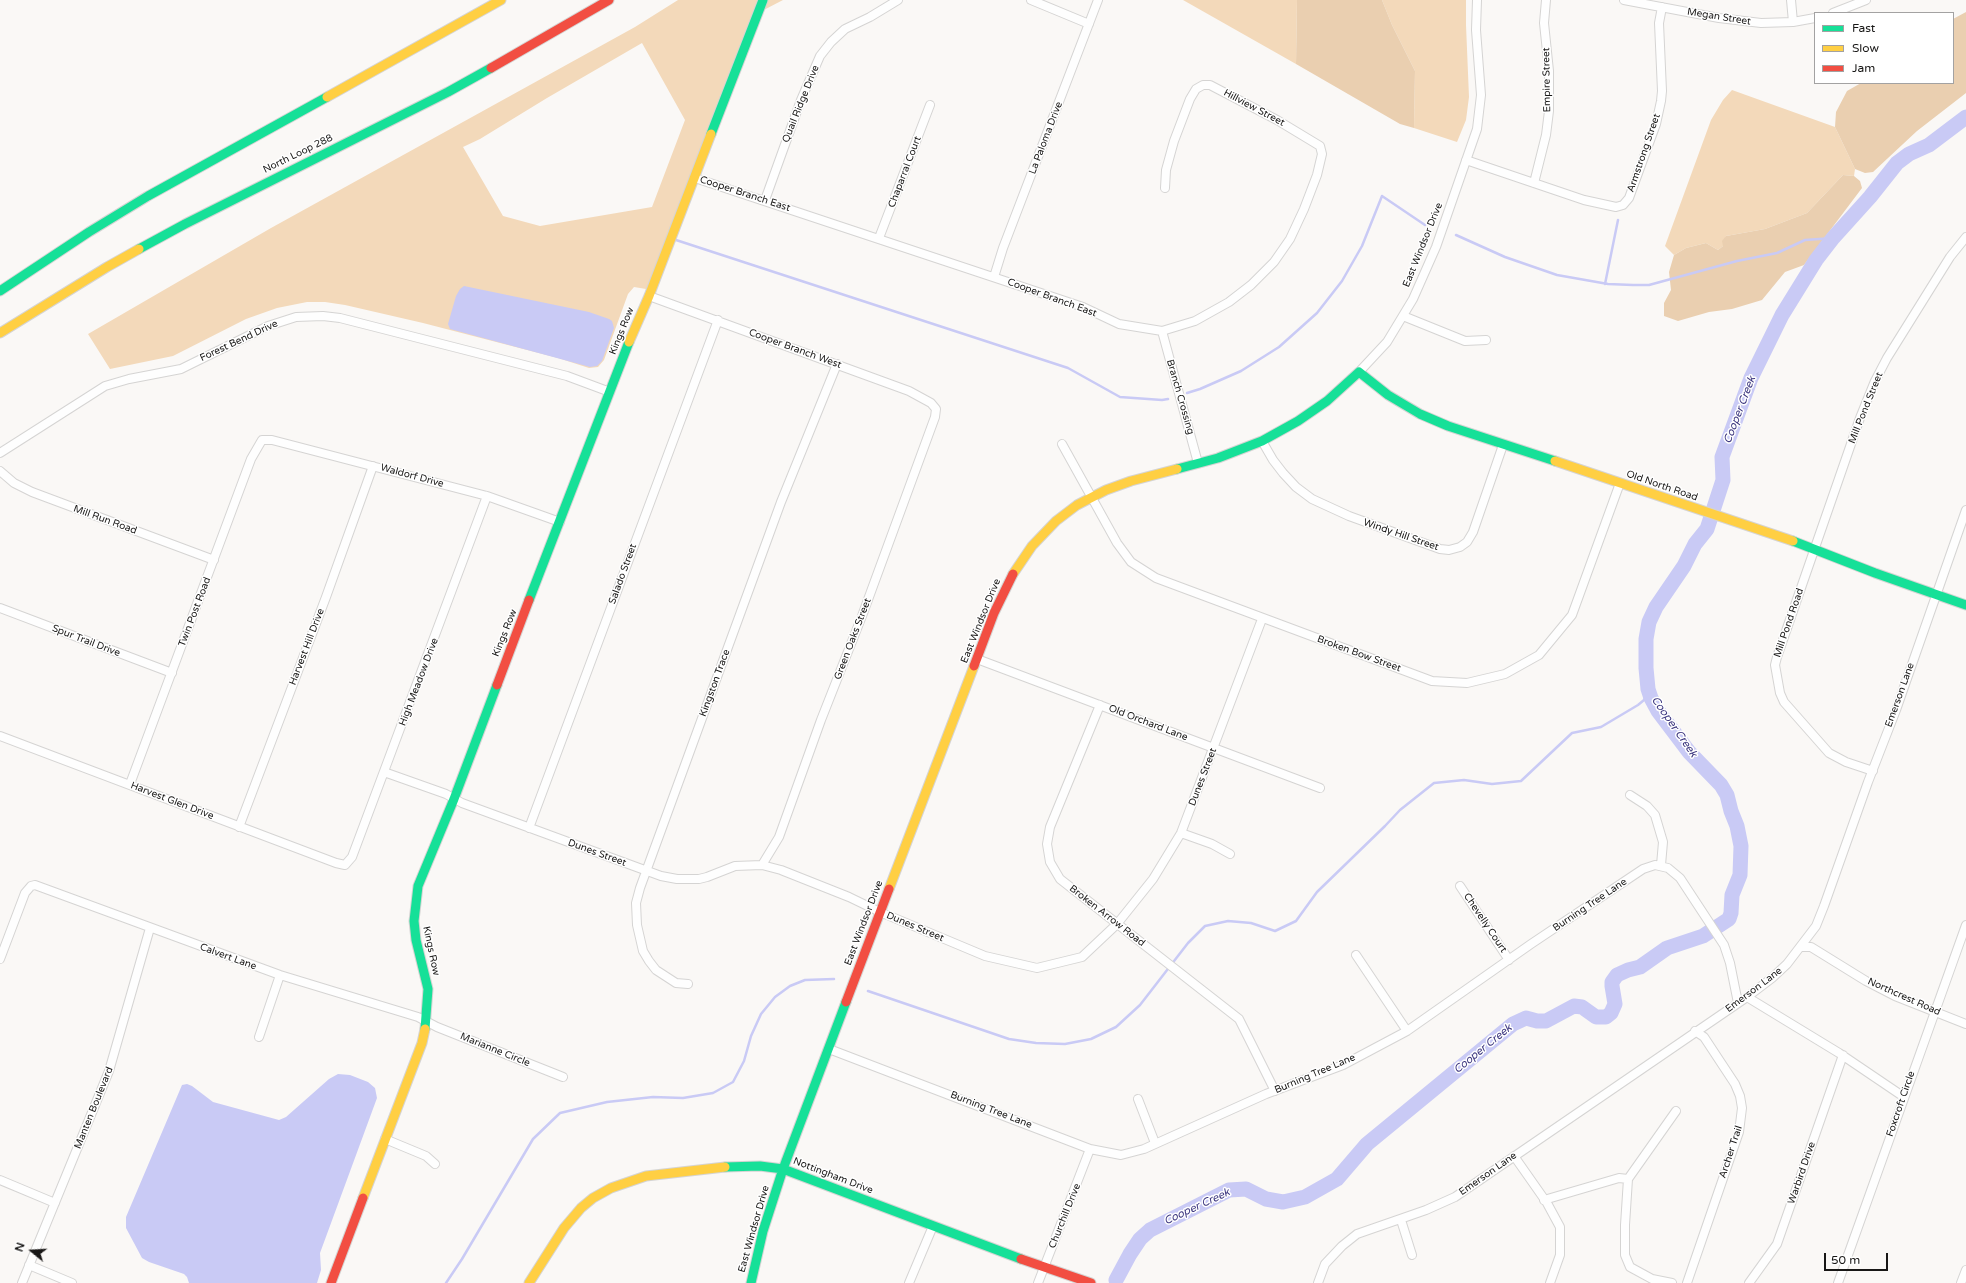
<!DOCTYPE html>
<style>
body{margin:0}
#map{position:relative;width:1966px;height:1283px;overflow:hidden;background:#faf8f6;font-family:"Varela Round",sans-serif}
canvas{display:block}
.legend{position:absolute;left:1814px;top:12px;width:140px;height:72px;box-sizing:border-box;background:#fff;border:1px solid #a3a2a2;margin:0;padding:5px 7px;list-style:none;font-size:12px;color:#181716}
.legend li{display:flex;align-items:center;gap:8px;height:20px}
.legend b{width:20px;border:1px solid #a3a2a2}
.north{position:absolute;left:12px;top:1231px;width:40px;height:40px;-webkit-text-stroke:3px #fff;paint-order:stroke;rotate:288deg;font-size:11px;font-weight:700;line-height:16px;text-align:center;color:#181716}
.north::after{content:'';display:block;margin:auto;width:14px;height:18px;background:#181716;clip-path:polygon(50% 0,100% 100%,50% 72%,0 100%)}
.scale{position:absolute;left:1824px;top:1253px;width:64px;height:18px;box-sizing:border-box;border:2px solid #181716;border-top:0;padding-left:5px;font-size:12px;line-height:14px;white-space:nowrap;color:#181716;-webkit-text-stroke:3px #fff;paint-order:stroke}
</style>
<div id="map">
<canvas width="1966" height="1283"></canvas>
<ul class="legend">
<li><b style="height:5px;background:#16e098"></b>Fast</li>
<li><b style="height:5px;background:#ffcf43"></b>Slow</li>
<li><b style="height:5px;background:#f24e42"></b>Jam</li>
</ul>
<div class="north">N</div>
<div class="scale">50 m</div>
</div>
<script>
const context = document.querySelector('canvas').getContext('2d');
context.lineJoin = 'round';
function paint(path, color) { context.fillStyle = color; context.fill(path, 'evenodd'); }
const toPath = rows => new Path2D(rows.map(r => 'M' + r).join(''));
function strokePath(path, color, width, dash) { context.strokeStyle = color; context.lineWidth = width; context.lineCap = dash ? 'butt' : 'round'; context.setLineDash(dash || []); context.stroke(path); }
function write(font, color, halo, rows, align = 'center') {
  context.font = font + ' "Varela Round",sans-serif'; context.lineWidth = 3; context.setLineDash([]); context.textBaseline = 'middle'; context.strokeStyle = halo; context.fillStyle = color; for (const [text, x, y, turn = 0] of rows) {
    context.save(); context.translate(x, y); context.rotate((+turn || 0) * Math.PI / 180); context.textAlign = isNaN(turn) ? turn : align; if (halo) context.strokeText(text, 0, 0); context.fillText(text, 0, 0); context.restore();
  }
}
paint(toPath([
 [678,0,783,0,758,13,652,290,634,287,628,294,604,360,598,367,589,368,558,358,423,323,345,305,325,302,307,302,277,308,246,319,173,356,110,369,88,334,271,228,635,27],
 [642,43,685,120,652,207,540,226,503,216,463,147,480,139,547,98],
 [1183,0,1297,0,1296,64],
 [1382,0,1466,0,1466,25,1469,97,1466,120,1457,142,1414,128,1415,71,1392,25],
 [1732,90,1835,127,1855,169,1854,176,1843,175,1807,213,1765,229,1726,236,1723,246,1718,250,1706,243,1686,248,1674,255,1665,246,1711,120,1723,100]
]), '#f3d9ba');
paint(toPath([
 [1297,0,1382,0,1392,25,1415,71,1414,128,1400,124,1296,64],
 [1966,12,1966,93,1917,131,1873,172,1865,173,1855,169,1835,127,1836,112,1847,91,1861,83,1953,83,1953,19],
 [1843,175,1854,176,1860,181,1862,188,1804,265,1785,272,1762,300,1732,309,1709,312,1678,321,1664,316,1664,303,1671,290,1669,272,1674,255,1686,248,1706,243,1718,250,1723,246,1722,241,1726,236,1765,229,1807,213]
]), '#eacfb0');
paint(toPath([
 [464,286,589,312,609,319,612,321,614,328,602,361,597,366,590,367,450,329,448,324,456,296,460,289],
 [338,1074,350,1075,368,1082,375,1088,377,1098,320,1253,321,1270,317,1283,189,1283,187,1277,184,1274,149,1262,142,1258,126,1228,126,1217,182,1085,187,1084,192,1086,213,1102,279,1120,286,1117,329,1079]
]), '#c9caf5');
strokePath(toPath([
 [1456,235,1505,257,1557,275,1608,284,1633,285,1649,285,1737,261,1777,253,1805,240,1833,238],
 [676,240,1068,368,1120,397,1162,400,1168,399],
 [1605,284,1618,220],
 [1187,393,1200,389,1241,371,1279,347,1317,313,1342,281,1362,246,1382,196,1425,225],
 [868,991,1009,1039,1036,1043,1065,1044,1091,1039,1116,1027,1140,1005,1188,943,1205,926,1228,921,1251,923,1275,931,1296,921,1317,892,1385,826,1400,810,1434,783,1464,780,1492,784,1521,781,1572,733,1601,727,1638,705,1644,700,1648,689],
 [446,1283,462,1259,533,1139,560,1113,607,1102,653,1097,683,1098,713,1093,733,1082,744,1061,751,1036,761,1014,775,997,790,986,805,980,834,979]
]), '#c9caf5', 2.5);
strokePath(toPath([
 [1116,1280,1130,1254,1140,1239,1150,1230,1229,1190,1246,1189,1266,1199,1283,1202,1305,1197,1337,1179,1367,1144,1513,1024,1526,1018,1537,1021,1546,1021,1574,1006,1582,1007,1596,1017,1606,1017,1611,1013,1615,1004,1612,986,1612,982,1617,975,1628,970,1640,967,1667,948,1703,936,1729,919,1731,913,1732,895,1740,875,1741,846,1737,826,1731,811,1727,795,1721,785,1689,752,1658,711,1651,698,1648,689,1646,668,1646,639,1649,622,1656,607,1684,566,1695,544,1707,529,1723,480,1722,457,1751,378,1782,315,1816,260,1833,238,1870,197,1897,163,1909,154,1929,145,1966,117]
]), '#c9caf5', 15);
const street = toPath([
 [1031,0,1089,24],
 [1624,0,1719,18,1761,23,1793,22,1815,18],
 [1791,0,1793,22],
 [1833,13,1866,0],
 [1466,160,1584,200,1616,207,1623,205,1629,198,1633,187,1656,124,1661,101,1662,91,1659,23,1662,7],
 [695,178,1083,307,1119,324,1162,331,1195,321,1229,302,1251,285,1274,262,1290,239,1304,209,1317,175,1322,154,1320,146,1277,120,1210,85,1203,85,1196,89,1190,99,1174,141,1166,170,1165,188],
 [1534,183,1546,135,1549,111,1549,71,1544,23,1546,0],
 [765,200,801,100,820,56,831,42,845,29,870,17,898,0],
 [879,238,930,105],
 [994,277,1003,248,1098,0],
 [649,296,909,391,931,403,936,409,935,417,862,616,821,720,779,837,762,865],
 [1403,316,1465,341,1486,340],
 [1162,331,1198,463],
 [1359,372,1387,342,1413,299,1436,247,1477,129,1481,95,1476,30,1477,0],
 [1262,441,1273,460,1283,473,1296,487,1312,499,1349,516,1440,549,1449,550,1460,547,1467,542,1473,532,1503,445],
 [1062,444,1117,543,1131,562,1156,578,1432,681,1467,683,1505,674,1539,655,1572,615,1620,483],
 [0,453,105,386,129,379,181,369,268,326,296,317,323,316,340,318,567,376,610,392],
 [0,471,14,483,32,492,214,560],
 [0,608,172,673],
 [977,659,1320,788],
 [1100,705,1050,827,1047,844,1050,862,1060,879,1239,1019,1275,1091],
 [0,736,336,863,345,865,352,857,487,496],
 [1873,771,1846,762,1829,753,1784,702,1780,693,1775,665,1777,657,1860,418,1875,381,1887,358,1950,257,1966,237],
 [384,772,446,794,462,803,661,876,677,879,699,879,707,877,735,866,762,865,781,870,849,897,880,912,985,956,1037,968,1082,957,1117,924,1153,879,1181,833,1262,619],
 [130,784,251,459,262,440,272,440,487,496,560,522],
 [1630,795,1647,806,1655,815,1663,842,1661,865],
 [239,827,326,597,373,466],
 [529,828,718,320],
 [1181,833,1212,844,1230,854],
 [1460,886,1509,960],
 [1802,947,1811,947,1866,981,1895,996,1966,1024],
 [1356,955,1407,1031],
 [0,959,25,893,31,886,35,885,280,975,418,1017,437,1027,563,1077],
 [688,984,676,983,656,970,649,961,643,951,637,925,636,903,640,888,781,502,837,364],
 [1747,997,1839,1053,1904,1097],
 [259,1037,280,975],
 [829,1049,1090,1149,1121,1155,1144,1149,1266,1094,1343,1065,1407,1031,1531,944,1643,869,1655,865,1668,868,1680,878,1724,945,1730,963,1738,1003],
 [1138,1099,1155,1143],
 [385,1139,426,1156,435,1164],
 [1514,1156,1547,1203,1560,1227,1560,1255,1550,1283],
 [0,1180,55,1203],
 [1544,1200,1619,1178,1628,1179],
 [1401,1220,1412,1255],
 [29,1265,72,1283],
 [22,1283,109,1071,150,928],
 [909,1283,933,1226],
 [1038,1283,1090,1149],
 [1318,1283,1325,1264,1342,1246,1357,1234,1426,1210,1455,1197,1747,997,1772,978,1787,964,1816,926,1824,906,1868,782,1896,710,1966,510],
 [1672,1283,1652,1279,1630,1267,1625,1255,1625,1225,1628,1179,1676,1111],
 [1687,1283,1739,1132,1742,1108,1740,1096,1735,1084,1704,1037,1695,1031],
 [1749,1283,1777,1244,1843,1055],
 [1838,1283,1966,925],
 [1961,1283,1966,1270]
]);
const fast = toPath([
 [711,134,763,0],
 [139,249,185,224,448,92,491,68],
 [0,291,89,232,148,196,327,97],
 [1177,469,1218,458,1262,441,1298,421,1327,401,1359,372,1388,395,1420,414,1448,426,1555,461],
 [1793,541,1875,573,1966,605],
 [529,600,629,342],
 [425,1029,428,989,416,940,414,921,418,886,454,799,497,685],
 [725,1167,760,1166,783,1169,1021,1259],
 [751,1283,763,1231,783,1169,846,1002]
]);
const slow = toPath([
 [327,97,501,0],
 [0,333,107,267,139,249],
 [629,342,649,296,711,134],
 [1555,461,1793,541],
 [1013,574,1032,546,1056,521,1077,505,1106,490,1131,481,1177,469],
 [889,889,974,666],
 [363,1198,422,1043,425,1029],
 [529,1283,564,1228,581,1208,593,1198,611,1188,646,1176,725,1167]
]);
const jam = toPath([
 [491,68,609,0],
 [974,666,994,613,1013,574],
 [497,685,529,600],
 [846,1002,889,889],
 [1021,1259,1091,1283],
 [331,1283,363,1198]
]);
strokePath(street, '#d5d4d3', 10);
strokePath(fast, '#d5d4d3', 11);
strokePath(slow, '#d5d4d3', 11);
strokePath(jam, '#d5d4d3', 11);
strokePath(street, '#fefefe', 8);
strokePath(fast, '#16e098', 9);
strokePath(slow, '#ffcf43', 9);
strokePath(jam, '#f24e42', 9);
write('10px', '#181716', '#fff', [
 ["Megan Street",1719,17,9],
 ["Empire Street",1547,80,-91],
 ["Quail Ridge Drive",801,104,-68],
 ["Hillview Street",1254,108,28],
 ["La Paloma Drive",1046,138,-69],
 ["Armstrong Street",1644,153,-71],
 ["North Loop 288",298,154,-26],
 ["Chaparral Court",905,172,-69],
 ["Cooper Branch East",745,194,18],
 ["East Windsor Drive",1423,245,-68],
 ["Cooper Branch East",1052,298,20],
 ["Kings Row",622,331,-68],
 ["Forest Bend Drive",239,341,-25],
 ["Cooper Branch West",795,349,20],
 ["Branch Crossing",1180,397,74],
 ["Mill Pond Street",1866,408,-68],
 ["Waldorf Drive",412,476,15],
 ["Old North Road",1662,486,19],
 ["Mill Run Road",105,520,20],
 ["Windy Hill Street",1401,535,19],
 ["Salado Street",623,574,-70],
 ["Twin Post Road",195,612,-69],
 ["East Windsor Drive",981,621,-68],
 ["Mill Pond Road",1789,623,-71],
 ["Kings Row",505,633,-68],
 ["Green Oaks Street",853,639,-69],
 ["Spur Trail Drive",86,641,21],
 ["Harvest Hill Drive",307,647,-69],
 ["Broken Bow Street",1359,654,20],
 ["High Meadow Drive",419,682,-69],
 ["Kingston Trace",715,683,-70],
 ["Emerson Lane",1900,695,-70],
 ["Old Orchard Lane",1148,723,21],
 ["Dunes Street",1203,777,-69],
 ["Harvest Glen Drive",172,801,21],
 ["Dunes Street",597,853,20],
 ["Burning Tree Lane",1590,905,-34],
 ["Broken Arrow Road",1107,916,38],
 ["East Windsor Drive",864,923,-69],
 ["Chevelly Court",1485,923,56],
 ["Dunes Street",915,927,23],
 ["Kings Row",431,951,78],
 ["Calvert Lane",228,957,20],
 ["Emerson Lane",1754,990,-37],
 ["Northcrest Road",1904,997,24],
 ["Marianne Circle",495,1050,22],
 ["Burning Tree Lane",1315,1074,-23],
 ["Foxcroft Circle",1901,1104,-71],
 ["Manten Boulevard",94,1108,-68],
 ["Burning Tree Lane",991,1110,21],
 ["Archer Trail",1731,1152,-72],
 ["Warbird Drive",1802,1173,-71],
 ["Emerson Lane",1488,1174,-35],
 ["Nottingham Drive",833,1176,21],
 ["Churchill Drive",1065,1216,-68],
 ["East Windsor Drive",754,1229,-74]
]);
write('italic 11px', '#3c367f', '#fff', [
 ["Cooper Creek",1740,410,-69],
 ["Cooper Creek",1674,727,55],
 ["Cooper Creek",1483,1049,-39],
 ["Cooper Creek",1197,1207,-25]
]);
</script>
